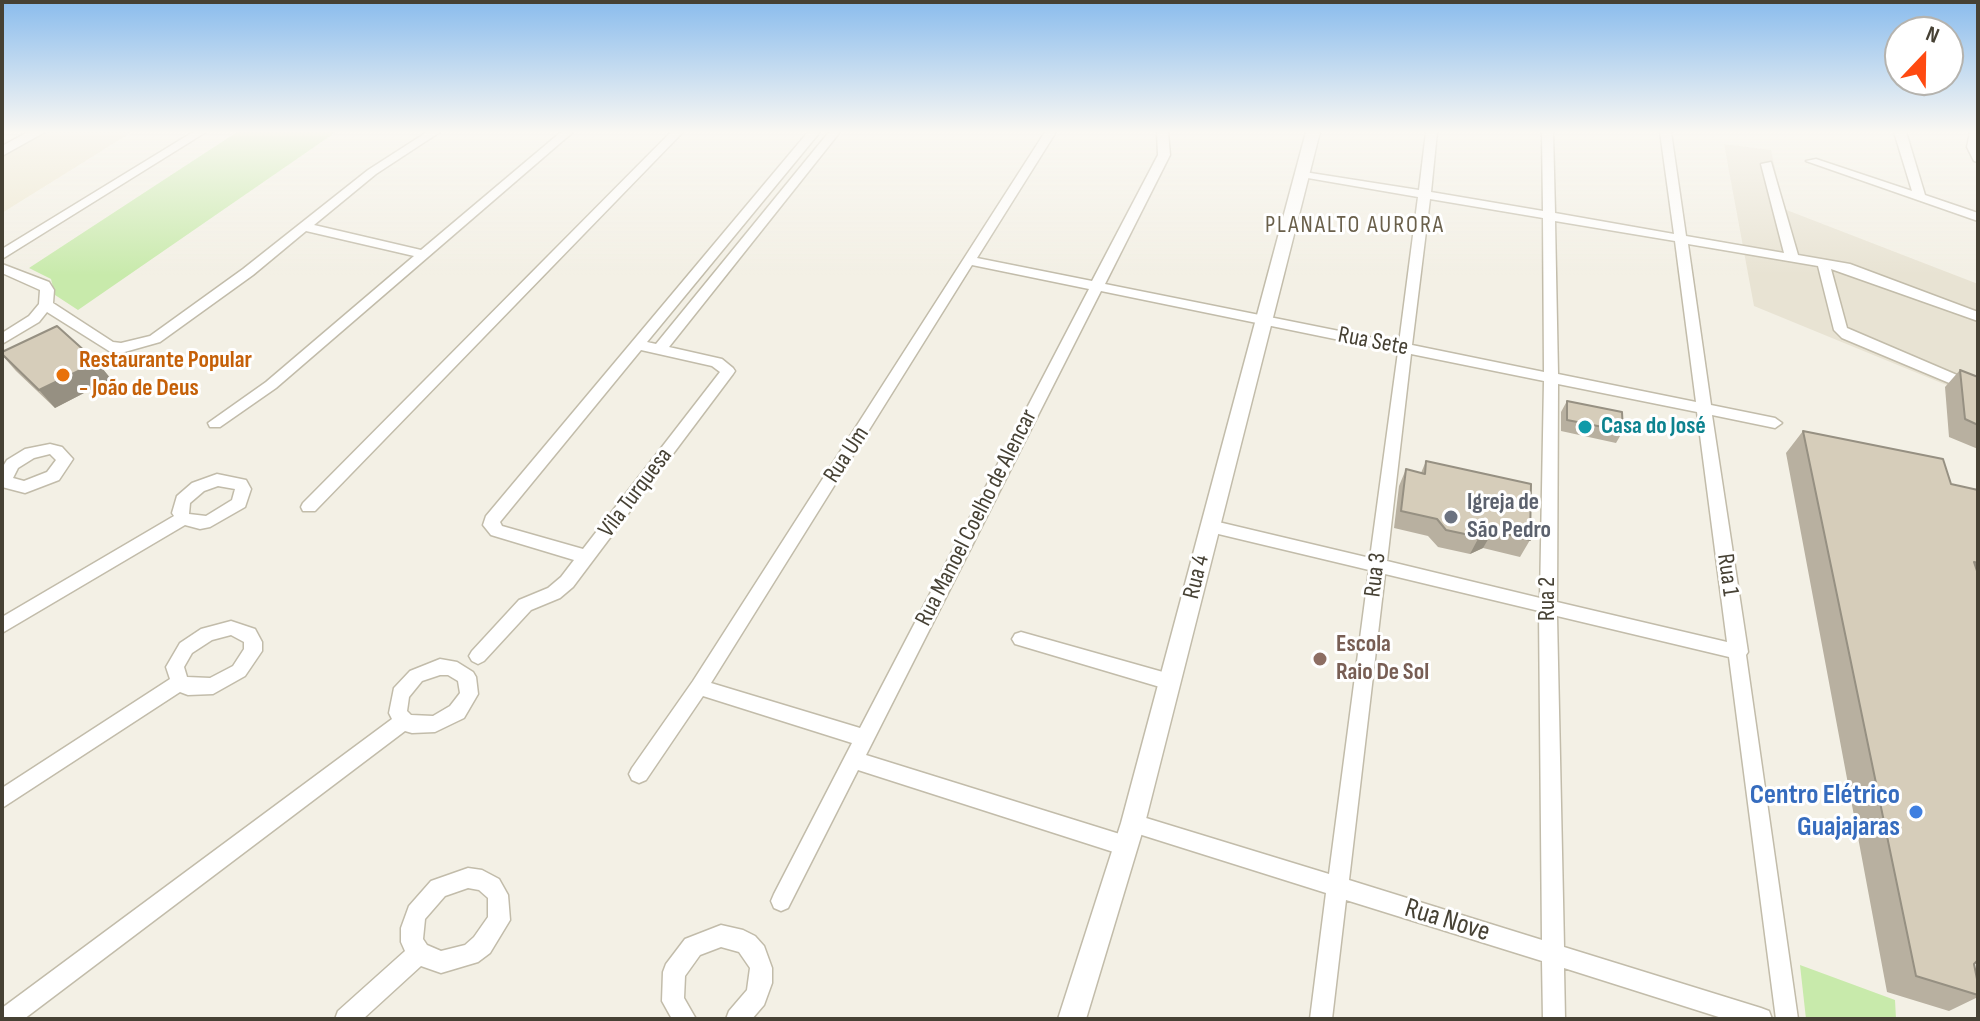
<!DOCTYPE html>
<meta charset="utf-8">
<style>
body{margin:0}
#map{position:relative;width:1980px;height:1021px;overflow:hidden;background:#f3f0e5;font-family:"Sofia Sans Condensed",sans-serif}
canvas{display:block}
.frame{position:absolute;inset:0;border:4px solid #464134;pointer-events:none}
.north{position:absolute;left:1884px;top:16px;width:80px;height:80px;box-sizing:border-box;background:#fff;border:2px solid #b5b3ae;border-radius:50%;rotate:22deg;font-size:22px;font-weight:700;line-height:32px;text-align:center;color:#464134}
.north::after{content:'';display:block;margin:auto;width:28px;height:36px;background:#ff4a11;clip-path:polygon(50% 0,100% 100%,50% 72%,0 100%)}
</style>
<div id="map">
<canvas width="1980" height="1021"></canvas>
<div class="frame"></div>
<div class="north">N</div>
</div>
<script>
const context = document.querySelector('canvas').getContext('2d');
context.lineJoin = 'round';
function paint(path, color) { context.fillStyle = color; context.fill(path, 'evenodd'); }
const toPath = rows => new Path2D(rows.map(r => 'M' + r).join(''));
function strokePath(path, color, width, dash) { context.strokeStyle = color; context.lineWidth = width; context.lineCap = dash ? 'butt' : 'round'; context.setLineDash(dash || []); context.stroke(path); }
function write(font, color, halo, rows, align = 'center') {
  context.font = font + ' "Sofia Sans Condensed",sans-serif'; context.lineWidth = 6; context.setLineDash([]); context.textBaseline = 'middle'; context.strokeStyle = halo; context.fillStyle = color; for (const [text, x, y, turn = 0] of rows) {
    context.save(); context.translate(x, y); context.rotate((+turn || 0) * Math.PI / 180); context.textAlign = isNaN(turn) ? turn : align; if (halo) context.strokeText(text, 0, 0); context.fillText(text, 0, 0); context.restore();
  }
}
paint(toPath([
 [1724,144,1771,150,1784,209,1978,284,1978,398,1754,306]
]), '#e8e3d3');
paint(toPath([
 [45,132,132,132,2,213,2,156]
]), '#ede7ce');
paint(toPath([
 [237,132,336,132,78,310,55,295,51,279,29,268],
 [1800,965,1895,1000,1896,1019,1806,1019]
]), '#c8eaab');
const minor = toPath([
 [193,132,206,132,2,259,2,249,193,132],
 [427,132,440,132,376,174,314,225,421,250,561,132,573,132,276,388,220,427,210,427,208,423,266,382,414,256,306,231,253,275,160,342,121,353,109,351,47,312,39,322,2,344,2,333,29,316,39,304,40,290,2,273,2,264,49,282,54,290,53,303,113,342,121,343,150,336,243,269,368,170,427,132],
 [671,132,683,132,315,511,303,511,301,507,303,503,671,132],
 [808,132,820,132,647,342,656,344,829,132,840,132,669,347,722,359,733,368,735,371,733,374,573,587,560,598,531,610,484,661,478,664,472,661,469,656,472,651,519,600,548,588,561,577,574,560,491,535,483,525,486,516,808,132],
 [641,350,712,366,720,372,583,549,502,526,500,522,641,350],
 [1045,132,1056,132,977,258,1092,281,1158,155,1157,132,1168,132,1170,155,1105,284,1399,343,1418,197,1302,177,1298,175,1298,171,1419,190,1426,132,1437,132,1431,192,1543,211,1542,132,1553,132,1555,213,1674,234,1660,132,1671,132,1686,236,1784,253,1761,164,1771,162,1798,255,1850,264,1978,312,1978,321,1831,269,1847,328,1978,384,1978,395,1842,338,1834,330,1818,266,1688,244,1711,405,1775,418,1782,423,1775,428,1712,415,1748,652,1746,655,1798,1019,1776,1019,1729,657,1557,616,1564,947,1761,1008,1769,1011,1772,1019,1725,1019,1564,968,1565,1019,1543,1019,1542,961,1346,900,1332,1019,1310,1019,1326,893,1126,830,1123,823,1126,816,1133,814,1329,874,1369,570,1210,532,1204,530,1202,526,1204,522,1210,520,1370,558,1398,352,1101,291,866,755,1126,836,1133,839,1136,846,1133,853,1126,856,858,770,788,908,781,911,774,908,771,901,774,894,852,743,703,696,646,780,639,783,632,780,629,774,632,768,693,681,1045,132],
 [1430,199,1543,218,1544,372,1412,345,1430,199],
 [1555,221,1675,241,1696,402,1558,374,1555,221],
 [972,265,1089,289,860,728,711,683,972,265],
 [1411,354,1544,381,1540,598,1387,561,1411,354],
 [1558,384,1697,412,1727,642,1557,602,1558,384],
 [1385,574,1539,611,1542,940,1349,880,1385,574],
 [1894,132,1906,132,1925,195,1978,213,1978,221,1806,161,1816,159,1912,191,1894,132],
 [1970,132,1978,132,1978,162,1974,161,1967,147,1970,132],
 [50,444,62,447,73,459,59,480,25,493,2,487,2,468,7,460,25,449,50,444],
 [50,454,56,460,47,472,24,481,13,478,18,468,34,458,50,454],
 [217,474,246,480,251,489,245,507,210,527,200,529,185,525,2,633,2,617,174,516,172,513,177,496,192,483,217,474],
 [218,486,235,489,232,500,206,516,189,514,190,503,204,491,218,486],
 [231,621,255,629,262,642,262,651,245,676,213,694,188,695,180,692,2,808,2,788,170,679,166,667,180,643,201,629,231,621],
 [231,635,244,642,244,649,233,666,210,678,187,677,184,667,192,653,212,640,231,635],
 [1021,632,1170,674,1176,676,1179,682,1176,688,1170,690,1015,644,1012,639,1015,634,1021,632],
 [440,659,457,662,473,672,476,677,478,694,464,718,435,732,412,733,405,731,24,1019,2,1019,2,1008,392,719,389,713,394,688,410,671,440,659],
 [440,675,448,675,458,681,460,693,457,697,450,706,433,716,411,715,407,711,409,697,422,681,440,675],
 [468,868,482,870,499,879,508,895,510,920,490,953,478,962,441,973,421,966,363,1019,335,1019,338,1011,405,951,401,942,401,928,409,906,431,881,468,868],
 [468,888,479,890,488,898,488,917,474,937,465,945,441,951,427,945,423,939,425,919,445,896,468,888],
 [721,925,743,930,755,936,764,946,772,968,772,983,764,1005,752,1019,726,1019,729,1011,747,990,750,968,739,952,721,947,700,955,685,976,684,998,696,1019,672,1019,662,1001,663,972,666,964,685,939,721,925]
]);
const tertiary = toPath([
 [28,132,45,132,2,156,2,146,28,132],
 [1306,132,1320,132,1145,823,1086,1019,1058,1019,1121,823,1306,132]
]);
strokePath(minor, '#c2bcaa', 3);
strokePath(tertiary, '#c2bcaa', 3);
paint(minor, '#fff');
paint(tertiary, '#fff');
paint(toPath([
 [2,355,97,362,111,379,55,408,16,371],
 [1960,370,1978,377,1978,449,1949,437,1945,387],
 [1567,401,1623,431,1616,443,1561,431,1561,412],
 [1803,431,1951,484,1978,490,1978,960,1974,964,1978,984,1978,997,1949,1011,1887,992,1786,453],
 [1426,461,1530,540,1520,557,1483,548,1470,554,1438,547,1428,536,1394,528,1399,486,1406,469,1421,473]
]), '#b8b0a0');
paint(toPath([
 [97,362,111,379,55,408,39,390],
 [1493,531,1483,548,1470,554,1479,537]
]), '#969082');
const building = toPath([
 [57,326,97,362,39,390,2,354,2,352,57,326],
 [1960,370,1978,377,1978,425,1965,419,1960,370],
 [1567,401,1622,412,1623,431,1567,420,1567,401],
 [1803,431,1943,459,1951,484,1978,490,1978,563,1974,562,1978,574,1978,960,1974,964,1978,984,1978,995,1916,976,1803,431],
 [1426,461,1531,484,1530,540,1493,531,1479,537,1446,530,1437,519,1401,511,1406,469,1425,474,1426,461]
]);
paint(building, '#d6cdba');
strokePath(building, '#969082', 2);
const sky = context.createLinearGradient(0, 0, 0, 275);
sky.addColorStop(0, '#8abced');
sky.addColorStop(0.48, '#faf8f3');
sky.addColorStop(1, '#faf8f300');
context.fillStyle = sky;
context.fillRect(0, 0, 1980, 275);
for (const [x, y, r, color] of [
 [63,375,8,"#e8710a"],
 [1585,427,8,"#0f9aa8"],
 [1451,517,8,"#6b7280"],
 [1320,659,8,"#8d6e63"],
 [1916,812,8,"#3f7fe0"]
]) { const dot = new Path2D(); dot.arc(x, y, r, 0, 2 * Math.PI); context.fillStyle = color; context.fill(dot); strokePath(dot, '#fff', 3); }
context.letterSpacing = '2px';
write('24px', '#6a604b', '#fff', [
 ["PLANALTO AURORA",1355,226]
]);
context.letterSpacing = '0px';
write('24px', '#464134', '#fff', [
 ["Rua Sete",1373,342,11],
 ["Rua Um",847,455,-57],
 ["Vila Turquesa",636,493,-53],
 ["Rua Manoel Coelho de Alencar",977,518,-63],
 ["Rua 3",1376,575,-83],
 ["Rua 1",1727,575,82],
 ["Rua 4",1197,577,-76],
 ["Rua 2",1548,599,-90]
]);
write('bold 24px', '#c56008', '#fff', [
 ["Restaurante Popular",79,361],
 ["- João de Deus",79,389]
], 'left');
write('bold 24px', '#0d838f', '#fff', [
 ["Casa do José",1601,427]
], 'left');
write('bold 24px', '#5b616d', '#fff', [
 ["Igreja de",1467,503],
 ["São Pedro",1467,531]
], 'left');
write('bold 24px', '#785e54', '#fff', [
 ["Escola",1336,645],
 ["Raio De Sol",1336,673]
], 'left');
write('bold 28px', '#366cbe', '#fff', [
 ["Centro Elétrico",1900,796],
 ["Guajajaras",1900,828]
], 'right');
write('28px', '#464134', '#fff', [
 ["Rua Nove",1447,921,17]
]);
</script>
